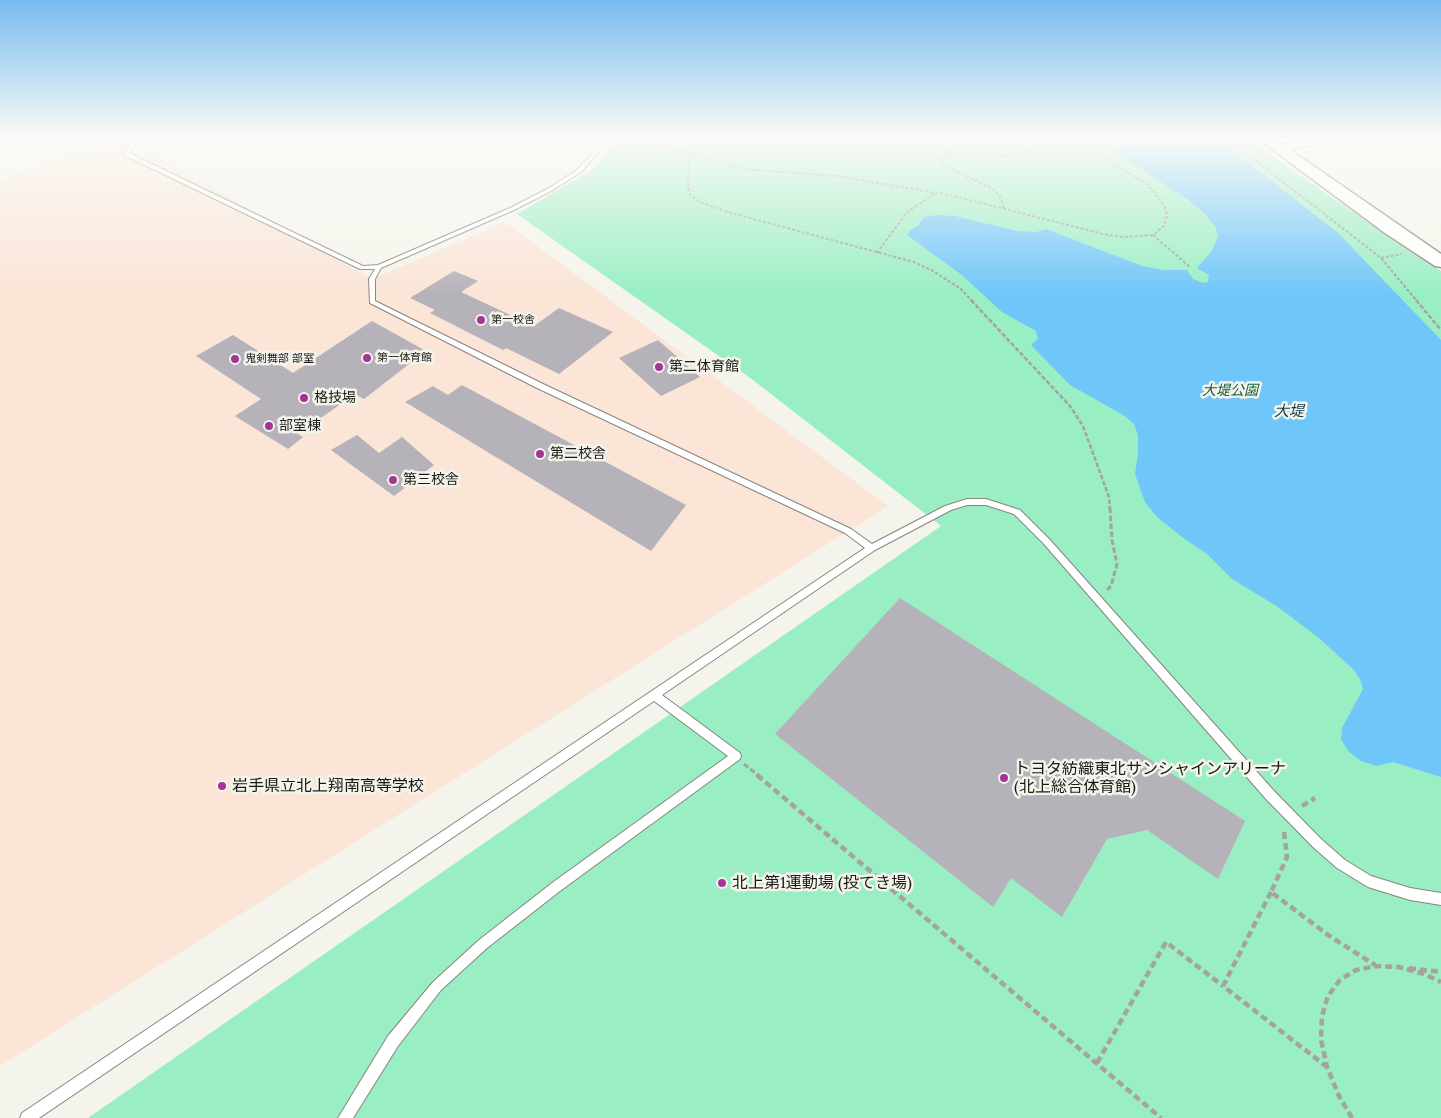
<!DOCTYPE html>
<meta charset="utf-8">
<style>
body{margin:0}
canvas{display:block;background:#f5f4ec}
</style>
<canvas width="1441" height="1118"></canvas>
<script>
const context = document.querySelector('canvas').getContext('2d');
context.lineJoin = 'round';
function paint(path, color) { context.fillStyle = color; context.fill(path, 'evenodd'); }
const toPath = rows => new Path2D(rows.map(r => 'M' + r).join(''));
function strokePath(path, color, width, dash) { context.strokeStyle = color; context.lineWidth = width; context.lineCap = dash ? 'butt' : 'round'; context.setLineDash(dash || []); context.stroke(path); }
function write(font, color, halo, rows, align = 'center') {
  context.font = font + ' Lora,"Noto Sans JP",serif'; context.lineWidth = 5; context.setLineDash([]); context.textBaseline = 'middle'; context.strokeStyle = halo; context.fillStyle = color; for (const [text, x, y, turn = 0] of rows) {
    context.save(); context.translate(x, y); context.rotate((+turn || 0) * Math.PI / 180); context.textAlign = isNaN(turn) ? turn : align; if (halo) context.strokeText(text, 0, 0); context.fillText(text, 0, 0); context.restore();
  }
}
paint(toPath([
 [113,138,126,138,372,279,505,222,888,506,0,1066,0,180]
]), '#fae5d7');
paint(toPath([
 [619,138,1247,138,1403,247,1441,271,1441,1118,88,1118,941,526,753,380,517,214,592,170]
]), '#99eec4');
paint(toPath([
 [1126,138,1207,138,1229,148,1338,233,1441,340,1441,777,1393,762,1377,766,1361,761,1348,751,1341,739,1342,728,1363,689,1360,679,1353,669,1319,638,1278,607,1232,579,1206,553,1186,540,1157,517,1145,502,1135,474,1138,454,1138,435,1134,424,1125,416,1070,385,1031,345,1038,339,1036,331,1002,312,963,276,907,235,910,230,918,226,924,217,937,215,955,216,1017,231,1036,232,1046,229,1142,266,1164,270,1187,270,1193,279,1203,283,1208,282,1209,275,1197,268,1211,252,1218,236,1216,228,1204,213,1187,199,1121,156,1116,149]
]), '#6fc6f9');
paint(toPath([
 [454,271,478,281,461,292,534,326,559,308,613,332,559,374,506,348,503,350,430,313,435,310,410,298],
 [372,321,426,351,364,399,355,394,298,434,303,437,288,449,235,416,261,399,196,356,233,335,293,373],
 [658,340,700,377,661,396,619,358],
 [462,385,686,505,651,551,405,402,433,386,448,395],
 [357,435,379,453,402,437,434,465,394,496,331,450],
 [900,598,1245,821,1218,879,1147,830,1107,839,1062,917,1011,878,993,907,775,734]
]), '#b5b2b9');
const lane = toPath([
 [136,138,141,138,129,153,363,266,378,265,510,208,549,188,577,170,607,138,611,138,581,172,553,190,514,210,381,268,375,279,375,301,543,384,851,529,872,544,945,506,967,499,986,499,1020,510,1050,540,1274,791,1321,839,1345,860,1371,876,1410,888,1441,893,1441,905,1410,900,1368,887,1337,868,1313,847,1266,799,1044,544,1014,514,986,505,967,505,951,510,875,550,662,695,740,753,741,756,740,759,560,891,487,948,441,990,398,1046,353,1118,338,1118,388,1036,433,982,479,940,552,883,728,756,654,701,39,1118,20,1118,22,1113,865,548,845,533,537,388,370,303,369,279,375,269,360,269,124,155,123,154,136,138]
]);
const street = toPath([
 [1325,138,1346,138,1341,141,1280,151,1275,148,1280,145,1325,138]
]);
const secondary = toPath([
 [1257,138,1273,138,1441,254,1441,267,1435,266,1385,233,1257,138]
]);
strokePath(lane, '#86857e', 2);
strokePath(street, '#86857e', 2);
strokePath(secondary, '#86857e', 3);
strokePath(toPath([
 [636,138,745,169,837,176,954,196,1103,234,1122,237,1153,235,1164,226,1167,215,1164,205,1147,184,1105,159,1101,154,1100,150,1113,138],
 [824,138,847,141,926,138],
 [934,138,950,155],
 [1216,138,1232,145,1256,161,1381,258,1417,301],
 [692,154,689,161,688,185,690,195,700,202,731,213,914,262,933,271,961,289,972,301],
 [1004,208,1000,196,993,189,941,164,942,158,964,153,994,156,1020,154,1027,151,1027,138],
 [1153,235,1190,267],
 [877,253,907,212,936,193],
 [1381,258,1402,254]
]), '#a4a39d', 2, [3, 2]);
strokePath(toPath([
 [971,300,1070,406,1083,426,1109,497,1110,509],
 [1416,300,1441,330]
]), '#a4a39d', 2.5, [4.5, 2]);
strokePath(toPath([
 [1107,590,1111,586,1117,564,1112,540,1110,508],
 [744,764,759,776]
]), '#a4a39d', 3, [5.5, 2.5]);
strokePath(toPath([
 [757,775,1161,1118],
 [1302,806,1315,798],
 [1284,832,1287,857,1271,892,1328,935,1375,965],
 [1271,892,1223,986,1327,1067],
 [1409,968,1441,972],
 [1097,1063,1166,942,1223,986],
 [1352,1118,1339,1096,1327,1067,1321,1040,1322,1016,1328,996,1340,980,1356,970,1376,966,1399,967,1424,974,1441,982]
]), '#a4a39d', 4.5, [7, 4]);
paint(lane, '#fff');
paint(street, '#fff');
paint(secondary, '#fff');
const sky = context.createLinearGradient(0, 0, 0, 294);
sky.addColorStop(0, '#77bbef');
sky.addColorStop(0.47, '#fafaf6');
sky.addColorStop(1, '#fafaf600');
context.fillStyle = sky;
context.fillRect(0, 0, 1441, 294);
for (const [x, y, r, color] of [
 [481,320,5,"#a33695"],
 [367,358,5,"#a33695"],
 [235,359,5,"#a33695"],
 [659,367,5,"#a33695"],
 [304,398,5,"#a33695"],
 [269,426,5,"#a33695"],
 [540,454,5,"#a33695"],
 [393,480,5,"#a33695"],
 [1004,778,5,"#a33695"],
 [222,786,5,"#a33695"],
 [722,883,5,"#a33695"]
]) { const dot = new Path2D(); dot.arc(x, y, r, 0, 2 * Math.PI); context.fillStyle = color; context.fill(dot); strokePath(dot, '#f5f4ec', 2); }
write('11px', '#191916', '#f5f4ec', [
 ["第一校舎",491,320],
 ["第一体育館",377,358],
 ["鬼剣舞部 部室",245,359]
], 'left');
write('14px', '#191916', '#f5f4ec', [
 ["第二体育館",669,367],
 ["格技場",314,398],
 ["部室棟",279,426],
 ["第二校舎",550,454],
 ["第三校舎",403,480]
], 'left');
write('italic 14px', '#115b3e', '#f5f4ec', [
 ["大堤公園",1230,391]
]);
write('italic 15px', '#143a4f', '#f5f4ec', [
 ["大堤",1289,412]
]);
write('16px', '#191916', '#f5f4ec', [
 ["トヨタ紡織東北サンシャインアリーナ",1014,769],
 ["(北上総合体育館)",1014,787],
 ["岩手県立北上翔南高等学校",232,786],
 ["北上第1運動場 (投てき場)",732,883]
], 'left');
</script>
